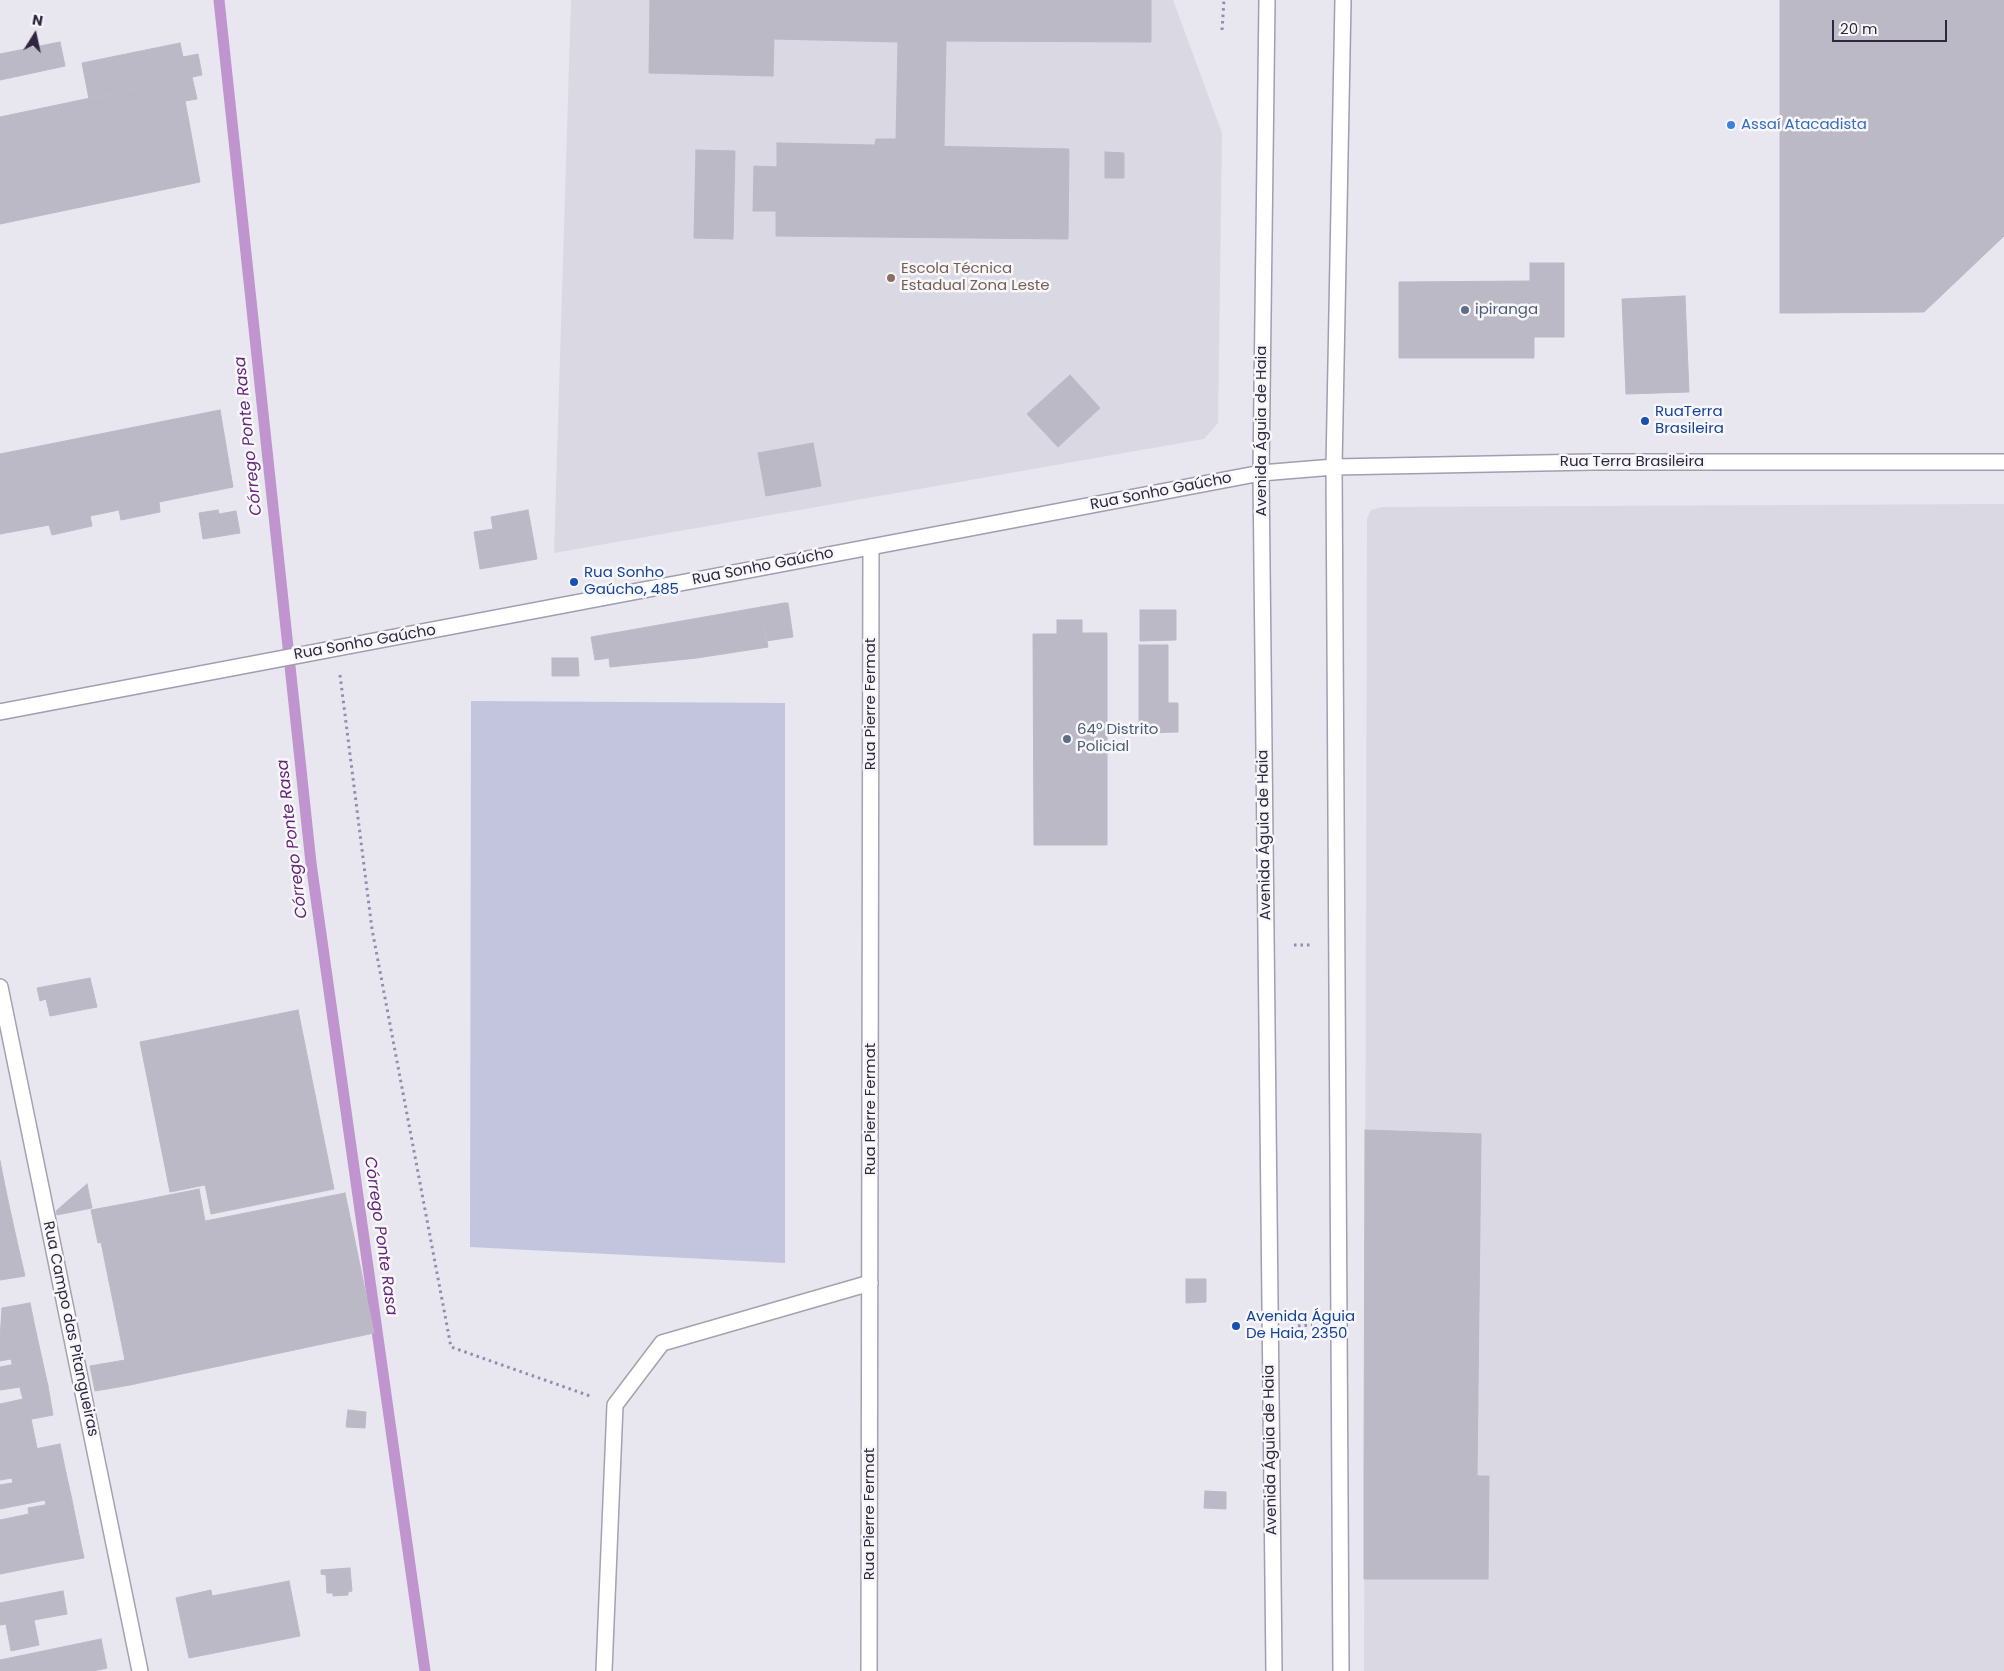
<!DOCTYPE html>
<meta charset="utf-8">
<style>
body{margin:0}
#map{position:relative;width:2004px;height:1671px;overflow:hidden;background:#e8e6ee;font-family:Poppins,sans-serif}
canvas{display:block}
.north{position:absolute;left:10px;top:10px;width:50px;height:50px;-webkit-text-stroke:4px #f7f7fa;paint-order:stroke;rotate:10deg;font-size:14px;font-weight:700;line-height:20px;text-align:center;color:#2f263f}
.north::after{content:'';display:block;margin:auto;width:18px;height:22px;background:#2f263f;clip-path:polygon(50% 0,100% 100%,50% 72%,0 100%)}
.scale{position:absolute;left:1832px;top:20px;width:115px;height:22px;box-sizing:border-box;border:2px solid #2f263f;border-top:0;padding-left:6px;font-size:15px;line-height:18px;white-space:nowrap;color:#2f263f;-webkit-text-stroke:4px #f7f7fa;paint-order:stroke}
</style>
<div id="map">
<canvas width="2004" height="1671"></canvas>
<div class="north">N</div>
<div class="scale">20 m</div>
</div>
<script>
const context = document.querySelector('canvas').getContext('2d');
context.lineJoin = 'round';
function paint(path, color) { context.fillStyle = color; context.fill(path, 'evenodd'); }
const toPath = rows => new Path2D(rows.map(r => 'M' + r).join(''));
function strokePath(path, color, width, dash) { context.strokeStyle = color; context.lineWidth = width; context.lineCap = dash ? 'butt' : 'round'; context.setLineDash(dash || []); context.stroke(path); }
function write(font, color, halo, rows, align = 'center') {
  context.font = font + ' Poppins,sans-serif'; context.lineWidth = 5; context.setLineDash([]); context.textBaseline = 'middle'; context.strokeStyle = halo; context.fillStyle = color; for (const [text, x, y, turn = 0] of rows) {
    context.save(); context.translate(x, y); context.rotate((+turn || 0) * Math.PI / 180); context.textAlign = isNaN(turn) ? turn : align; if (halo) context.strokeText(text, 0, 0); context.fillText(text, 0, 0); context.restore();
  }
}
paint(toPath([
 [571,0,1173,0,1222,133,1218,423,1204,439,554,553],
 [2004,504,2004,1671,1364,1671,1367,519,1371,510,1382,507]
]), '#dad8e2');
paint(toPath([
 [471,701,785,703,785,1263,470,1247]
]), '#c2c5dd');
strokePath(toPath([
 [219,0,311,863,425,1671]
]), '#c094ce', 11);
const building = toPath([
 [650,0,775,0,773,76,649,73,650,0],
 [775,0,1151,0,1151,42,946,41,944,146,875,145,876,139,896,139,898,42,774,39,775,0],
 [1780,0,1797,0,1796,313,1780,313,1780,0],
 [1797,0,1924,0,1924,312,1796,313,1797,0],
 [1924,0,2004,0,2004,236,1924,312,1924,0],
 [60,42,65,66,0,80,0,54,60,42],
 [180,43,183,57,198,54,202,75,89,99,82,63,180,43],
 [192,77,197,99,185,101,181,79,192,77],
 [181,79,200,182,0,224,0,117,181,79],
 [777,143,1069,149,1068,239,776,236,776,211,753,211,754,166,777,167,777,143],
 [696,150,735,151,733,239,694,238,696,150],
 [1105,152,1124,153,1124,178,1105,178,1105,152],
 [1530,263,1564,263,1564,337,1530,337,1530,263],
 [1530,281,1530,337,1534,337,1534,358,1399,358,1399,282,1530,281],
 [1685,296,1689,392,1626,394,1622,299,1685,296],
 [1070,375,1100,408,1058,447,1027,414,1070,375],
 [220,410,233,487,159,502,160,512,121,520,119,510,90,516,92,526,52,535,49,525,0,534,0,454,220,410],
 [813,443,821,486,766,496,758,453,813,443],
 [218,510,219,514,236,511,240,533,203,539,199,513,218,510],
 [528,510,537,559,480,569,474,532,493,529,491,517,528,510],
 [784,603,788,603,793,637,766,641,761,607,784,603],
 [761,607,768,647,697,658,610,667,609,658,595,660,591,637,761,607],
 [1140,610,1176,610,1176,640,1140,641,1140,610],
 [1057,620,1082,620,1082,633,1107,633,1107,845,1034,845,1033,634,1057,634,1057,620],
 [1139,645,1168,645,1168,703,1178,703,1178,732,1139,733,1139,645],
 [552,658,578,658,579,676,552,676,552,658],
 [90,978,97,1007,50,1016,46,999,40,1001,37,988,90,978],
 [298,1010,334,1189,211,1214,175,1035,298,1010],
 [175,1035,205,1185,170,1192,140,1042,175,1035],
 [1365,1130,1481,1134,1477,1476,1364,1476,1365,1130],
 [0,1161,6,1191,0,1192,0,1161],
 [87,1184,92,1208,57,1215,56,1211,87,1184],
 [199,1189,205,1221,135,1235,129,1203,199,1189],
 [6,1191,12,1219,0,1222,0,1192,6,1191],
 [345,1193,374,1333,130,1385,101,1242,345,1193],
 [129,1203,135,1235,98,1243,91,1210,129,1203],
 [12,1219,18,1246,0,1250,0,1222,12,1219],
 [18,1246,25,1276,0,1280,0,1250,18,1246],
 [1186,1279,1206,1279,1206,1302,1186,1303,1186,1279],
 [30,1303,36,1332,0,1339,2,1308,30,1303],
 [36,1332,42,1359,12,1364,7,1337,36,1332],
 [7,1337,11,1359,0,1361,0,1339,7,1337],
 [42,1359,48,1386,21,1392,20,1387,0,1390,0,1367,42,1359],
 [125,1360,130,1385,95,1391,90,1366,125,1360],
 [48,1386,53,1415,0,1425,0,1404,23,1399,21,1392,48,1386],
 [348,1410,366,1412,365,1428,346,1427,348,1410],
 [31,1419,37,1448,0,1456,0,1425,31,1419],
 [60,1444,66,1473,13,1483,12,1478,0,1480,0,1456,60,1444],
 [66,1473,72,1500,46,1505,40,1478,66,1473],
 [1364,1476,1440,1476,1439,1579,1364,1579,1364,1476],
 [1440,1476,1489,1476,1488,1579,1439,1579,1440,1476],
 [40,1478,45,1500,0,1509,0,1485,40,1478],
 [1205,1491,1226,1492,1226,1509,1204,1508,1205,1491],
 [72,1500,78,1530,0,1544,0,1520,29,1514,28,1508,72,1500],
 [78,1530,84,1558,50,1564,45,1536,78,1530],
 [45,1536,50,1564,0,1574,0,1544,45,1536],
 [350,1568,352,1591,348,1592,348,1595,333,1596,333,1593,327,1593,326,1575,321,1574,321,1570,350,1568],
 [289,1581,300,1636,189,1658,176,1598,211,1590,212,1596,289,1581],
 [63,1591,67,1614,34,1620,39,1645,11,1651,6,1624,0,1625,0,1603,63,1591],
 [101,1639,107,1668,93,1671,0,1671,0,1660,101,1639]
]);
paint(building, '#bbb9c6');
strokePath(building, '#bcb9c7', 1);
const lane = toPath([
 [604,1671,615,1405,662,1343,870,1283]
]);
const street = toPath([
 [0,987,140,1671],
 [869,1671,871,547]
]);
const secondary = toPath([
 [1267,0,1261,473,1274,1671],
 [0,712,1261,473,1334,467,1592,462,2004,462],
 [1341,1671,1334,467,1343,0]
]);
strokePath(lane, '#a5a1af', 18);
strokePath(street, '#a5a1af', 18);
strokePath(secondary, '#a29db1', 18);
strokePath(toPath([
 [1222,30,1224,0],
 [340,675,372,929,451,1347,590,1396],
 [1294,945,1310,945],
 [1298,1326,1312,1325]
]), '#958aaf', 3, [2.5, 4]);
strokePath(lane, '#fff', 15);
strokePath(street, '#fff', 15);
strokePath(secondary, '#fff', 15);
for (const [x, y, r, color] of [
 [1731,125,5,"#3f7fe0"],
 [891,278,5,"#8d6e63"],
 [1465,310,5,"#5c6f8a"],
 [1645,421,5,"#1a4fb4"],
 [574,582,5,"#1a4fb4"],
 [1067,739,5,"#5c6f8a"],
 [1236,1326,5,"#1a4fb4"]
]) { const dot = new Path2D(); dot.arc(x, y, r, 0, 2 * Math.PI); context.fillStyle = color; context.fill(dot); strokePath(dot, '#f7f7fa', 2); }
write('15px', '#366cbe', '#f7f7fa', [
 ["Assaí Atacadista",1741,125]
], 'left');
write('15px', '#785e54', '#f7f7fa', [
 ["Escola Técnica",901,269],
 ["Estadual Zona Leste",901,286]
], 'left');
write('15px', '#4e5e75', '#f7f7fa', [
 ["ipiranga",1475,310],
 ["64º Distrito",1077,730],
 ["Policial",1077,747]
], 'left');
write('15px', '#164399', '#f7f7fa', [
 ["RuaTerra",1655,412],
 ["Brasileira",1655,429],
 ["Rua Sonho",584,573],
 ["Gaúcho, 485",584,590],
 ["Avenida Águia",1246,1317],
 ["De Haia, 2350",1246,1334]
], 'left');
write('15px', '#2f263f', '#f7f7fa', [
 ["Avenida Águia de Haia",1262,431,-90],
 ["Rua Terra Brasileira",1632,462],
 ["Rua Sonho Gaúcho",1161,492,-11],
 ["Rua Sonho Gaúcho",763,567,-11],
 ["Rua Sonho Gaúcho",365,643,-10],
 ["Rua Pierre Fermat",871,704,-90],
 ["Avenida Águia de Haia",1265,835,-91],
 ["Rua Pierre Fermat",871,1109,-90],
 ["Rua Campo das Pitangueiras",70,1329,78],
 ["Avenida Águia de Haia",1271,1450,-91],
 ["Rua Pierre Fermat",870,1514,-90]
]);
write('italic 16px', '#652577', '#f7f7fa', [
 ["Córrego Ponte Rasa",249,436,-96],
 ["Córrego Ponte Rasa",293,839,-97],
 ["Córrego Ponte Rasa",380,1236,82]
]);
</script>
